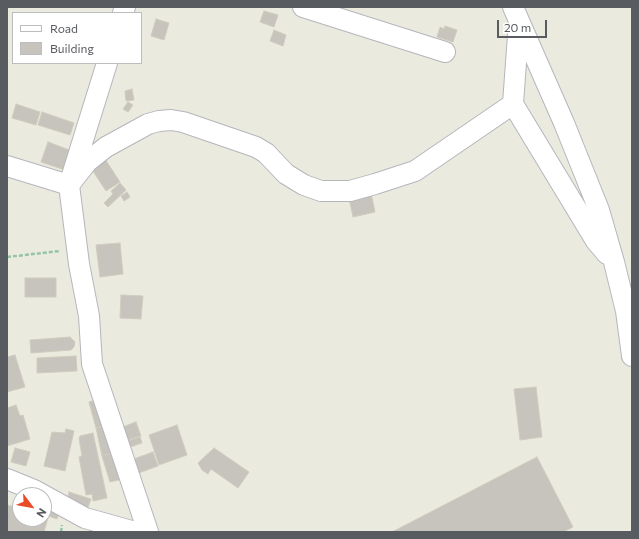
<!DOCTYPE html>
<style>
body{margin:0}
#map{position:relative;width:639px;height:539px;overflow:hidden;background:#ebeadf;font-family:Commissioner,sans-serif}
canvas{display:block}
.frame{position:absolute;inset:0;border:8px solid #585b60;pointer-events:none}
.legend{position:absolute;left:12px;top:12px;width:130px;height:52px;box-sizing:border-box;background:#fff;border:1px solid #bcbdbf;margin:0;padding:5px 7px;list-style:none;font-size:12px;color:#585b60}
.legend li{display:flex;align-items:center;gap:8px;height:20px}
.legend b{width:20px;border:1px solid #bcbdbf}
.north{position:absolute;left:12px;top:487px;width:40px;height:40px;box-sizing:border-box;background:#fff;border:1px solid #bcbdbf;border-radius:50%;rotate:122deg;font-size:11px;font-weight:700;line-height:16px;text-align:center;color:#585b60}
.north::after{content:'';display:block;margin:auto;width:14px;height:18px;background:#e84d28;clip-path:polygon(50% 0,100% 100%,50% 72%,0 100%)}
.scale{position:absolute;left:497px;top:20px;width:50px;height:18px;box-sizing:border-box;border:2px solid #585b60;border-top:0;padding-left:5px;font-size:12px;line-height:14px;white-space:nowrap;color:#585b60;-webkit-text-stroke:3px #fff;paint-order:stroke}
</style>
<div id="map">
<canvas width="639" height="539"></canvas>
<div class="frame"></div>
<ul class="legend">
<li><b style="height:5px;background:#fff"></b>Road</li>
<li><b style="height:11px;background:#c6c4bc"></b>Building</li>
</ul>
<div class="north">N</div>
<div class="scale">20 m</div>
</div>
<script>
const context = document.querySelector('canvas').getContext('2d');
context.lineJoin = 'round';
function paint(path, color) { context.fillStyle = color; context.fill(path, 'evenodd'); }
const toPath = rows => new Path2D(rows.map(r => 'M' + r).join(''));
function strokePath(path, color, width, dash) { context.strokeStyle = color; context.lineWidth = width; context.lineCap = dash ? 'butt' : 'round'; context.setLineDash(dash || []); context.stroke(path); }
const building = toPath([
 [264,11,278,15,274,27,260,22,264,11],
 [156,19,169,23,164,40,151,36,156,19],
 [445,26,457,30,453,42,437,37,440,27,444,29,445,26],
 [274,30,286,35,283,46,270,41,274,30],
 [132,89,134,100,126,101,125,91,132,89],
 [128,102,133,105,128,112,123,109,128,102],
 [16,104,40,112,36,125,12,118,16,104],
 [42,112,74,123,70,135,38,125,42,112],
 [48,142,72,151,65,170,41,162,48,142],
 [105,159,120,182,106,191,91,168,105,159],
 [120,183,126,190,108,207,104,203,113,194,111,191,120,183],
 [127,192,130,197,124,201,121,196,127,192],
 [371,193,375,212,353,217,349,198,371,193],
 [120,243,123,274,100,277,96,245,120,243],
 [25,278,56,278,56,297,25,297,25,278],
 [121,295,143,296,141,319,120,318,121,295],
 [70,337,75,342,74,347,71,350,31,353,30,340,70,337],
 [15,355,25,387,7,392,7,357,15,355],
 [76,356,77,371,37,373,37,358,76,356],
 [536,387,542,437,520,440,514,389,536,387],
 [100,399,108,425,96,428,89,402,100,399],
 [16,405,20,416,23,415,30,439,7,446,7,406,7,408,16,405],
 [136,422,141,436,125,441,120,428,136,422],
 [108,425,116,452,102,456,96,428,108,425],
 [177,425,187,455,159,465,149,435,177,425],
 [66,429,74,431,65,471,44,466,52,432,65,433,66,429],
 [93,433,107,498,93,501,92,494,86,495,79,457,82,456,79,438,80,436,93,433],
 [140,437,142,443,127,448,125,442,140,437],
 [15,448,30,452,26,466,11,462,15,448],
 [214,448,249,472,238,488,211,469,208,474,202,470,198,463,214,448],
 [116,452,123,479,110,482,102,456,116,452],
 [153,452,158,466,136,474,131,460,153,452],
 [537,457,573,527,563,532,392,532,537,457],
 [69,492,91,499,88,507,67,500,69,492],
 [16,502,20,504,20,519,44,519,44,517,48,518,44,532,7,532,7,505,15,507,16,502],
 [49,503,61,508,57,519,45,515,49,503]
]);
paint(building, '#c6c4bc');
strokePath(building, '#d0ccbd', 1);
const minor = toPath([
 [303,7,445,52],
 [513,7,564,123,599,210,614,262,626,311,632,356],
 [123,13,125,7],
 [107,63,69,185,79,264,89,316,92,364,148,532],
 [513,104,596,241,607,254],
 [7,166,69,185,87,162,106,147,148,124,159,121,171,120,183,122,256,147,266,153,286,174,304,185,321,191,350,191,375,184,415,171,513,104,519,21],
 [7,479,34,490,85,518,135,532]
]);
strokePath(minor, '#b5b6bc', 22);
strokePath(toPath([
 [7,257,60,251],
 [61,532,62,525]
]), '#94c4a7', 2.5, [4, 2]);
strokePath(minor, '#fff', 20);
</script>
